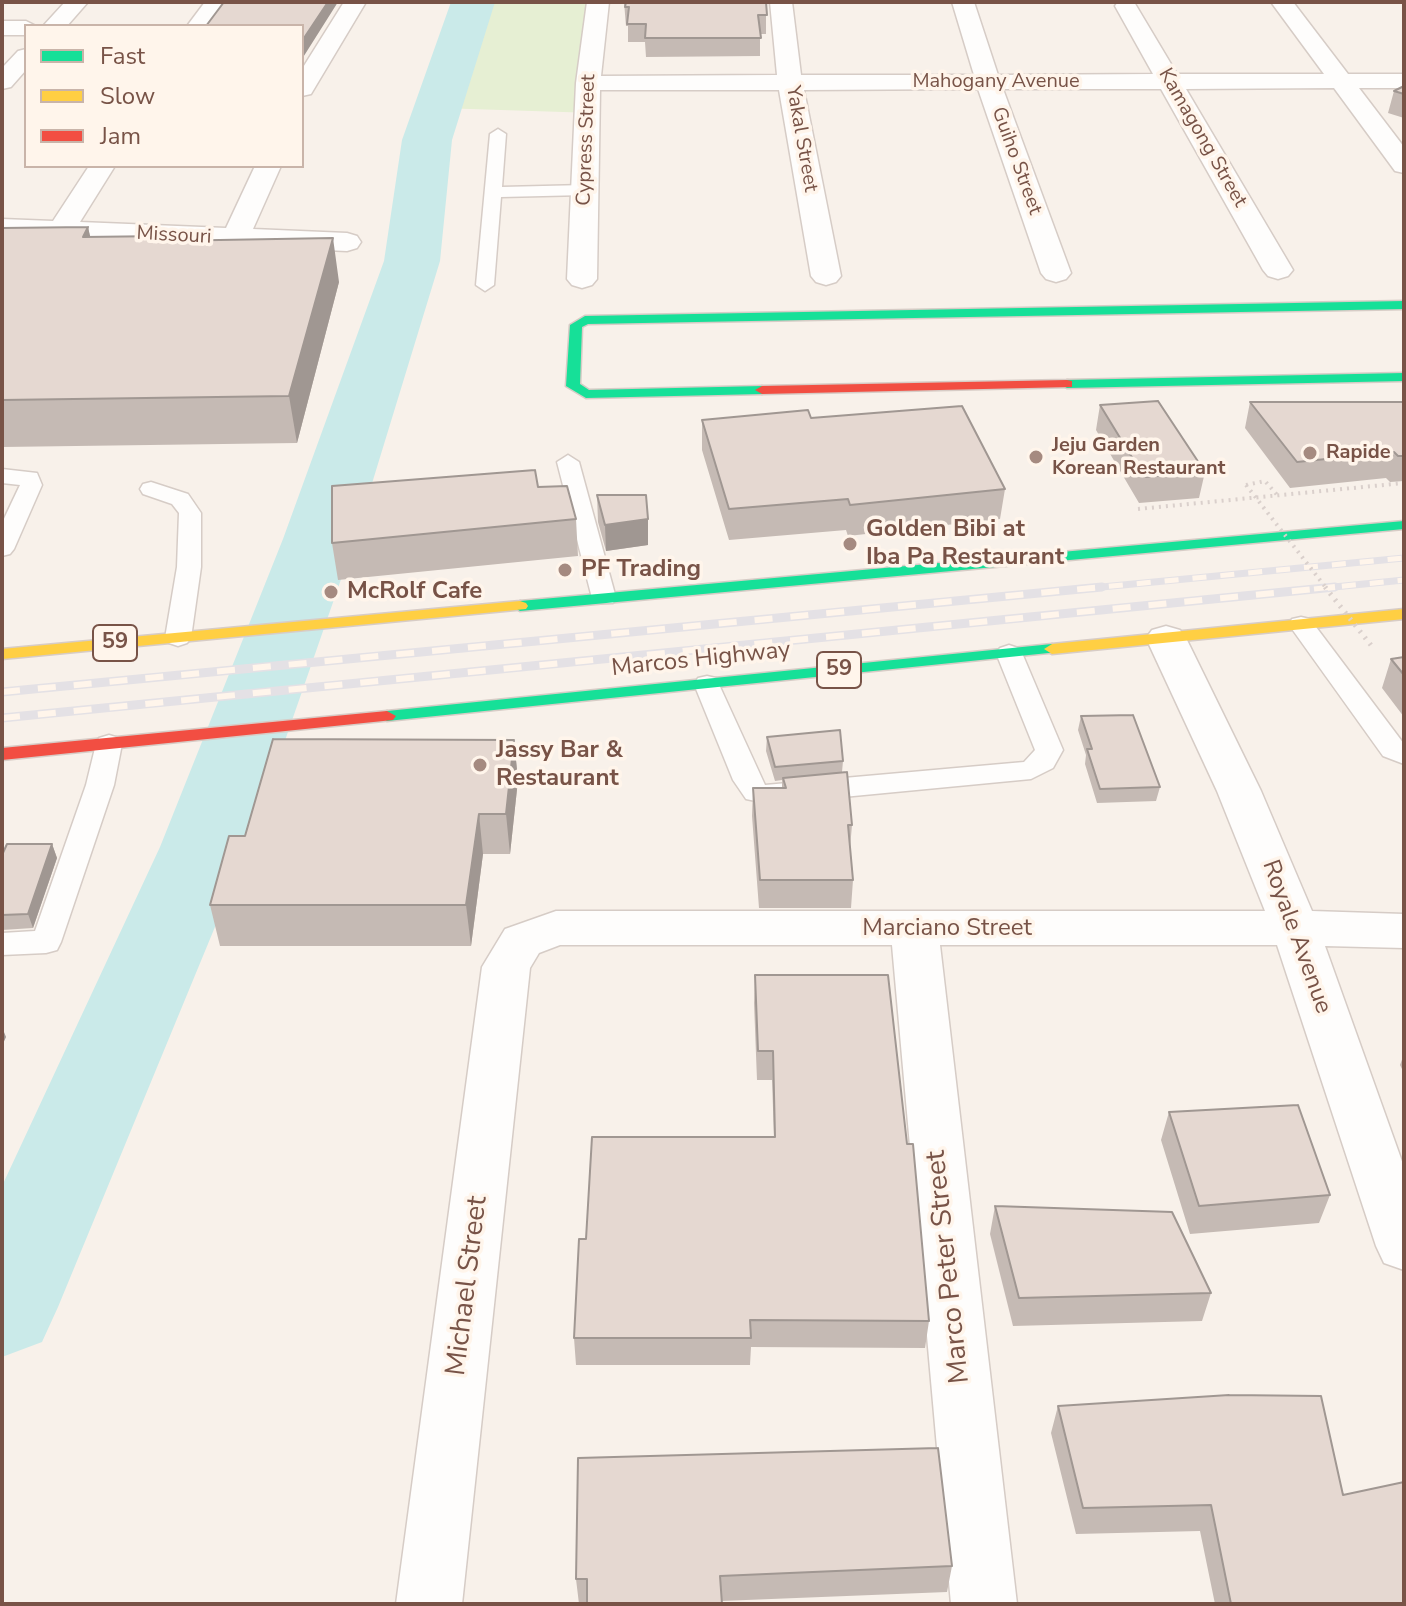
<!DOCTYPE html>
<style>
body{margin:0}
#map{position:relative;width:1406px;height:1606px;overflow:hidden;background:#f8f1ea;font-family:"Nunito Sans",sans-serif}
canvas{display:block}
.frame{position:absolute;inset:0;border:4px solid #785347;pointer-events:none}
.legend{position:absolute;left:24px;top:24px;width:280px;height:144px;box-sizing:border-box;background:#fff5eb;border:2px solid #c9b4a9;margin:0;padding:10px 14px;list-style:none;font-size:24px;color:#785347}
.legend li{display:flex;align-items:center;gap:16px;height:40px}
.legend b{width:40px;border:2px solid #c9b4a9}
</style>
<div id="map">
<canvas width="1406" height="1606"></canvas>
<div class="frame"></div>
<ul class="legend">
<li><b style="height:10px;background:#16e098"></b>Fast</li>
<li><b style="height:10px;background:#ffcf43"></b>Slow</li>
<li><b style="height:10px;background:#f24e42"></b>Jam</li>
</ul>
</div>
<script>
const context = document.querySelector('canvas').getContext('2d');
context.lineJoin = 'round';
function paint(path, color) { context.fillStyle = color; context.fill(path, 'evenodd'); }
const toPath = rows => new Path2D(rows.map(r => 'M' + r).join(''));
function strokePath(path, color, width, dash) { context.strokeStyle = color; context.lineWidth = width; context.lineCap = dash ? 'butt' : 'round'; context.setLineDash(dash || []); context.stroke(path); }
function write(font, color, halo, rows, align = 'center') {
  context.font = font + ' "Nunito Sans",sans-serif'; context.lineWidth = 7; context.setLineDash([]); context.textBaseline = 'middle'; context.strokeStyle = halo; context.fillStyle = color; for (const [text, x, y, turn = 0] of rows) {
    context.save(); context.translate(x, y); context.rotate((+turn || 0) * Math.PI / 180); context.textAlign = isNaN(turn) ? turn : align; if (halo) context.strokeText(text, 0, 0); context.fillText(text, 0, 0); context.restore();
  }
}
paint(toPath([
 [467,2,606,2,594,113,439,108,458,23]
]), '#e6efd3');
paint(toPath([
 [451,2,495,2,452,140,440,261,355,539,248,847,58,1307,42,1342,2,1357,2,1186,160,847,283,539,384,261,402,140,451,2]
]), '#caeae9');
const lane = toPath([
 [498,129,506,134,502,187,585,185,594,190,585,195,501,197,494,285,485,291,476,285,490,134,498,129],
 [568,455,579,462,616,598,613,603,595,603,592,598,557,462,568,455],
 [2,469,37,473,42,485,14,549,10,554,2,556,2,523,20,485,2,483,2,469],
 [151,482,188,494,201,513,201,567,191,638,187,643,178,646,169,643,165,638,177,567,179,513,172,504,143,494,140,489,143,484,151,482],
 [1301,617,1310,619,1404,744,1404,764,1383,756,1292,629,1289,624,1292,619,1301,617],
 [1009,645,1018,648,1022,653,1063,750,1053,768,1031,779,770,804,746,799,733,780,694,684,698,678,707,676,716,678,765,785,1024,762,1035,750,996,653,1000,648,1009,645],
 [109,735,119,738,122,744,114,785,61,942,57,950,46,953,2,955,2,933,35,931,86,785,96,744,99,738,109,735]
]);
const street = toPath([
 [65,2,88,2,67,26,43,26,65,2],
 [205,2,228,2,210,26,187,26,205,2],
 [344,2,366,2,314,89,311,94,302,96,302,69,344,2],
 [587,2,609,2,601,76,777,75,770,2,792,2,801,75,974,75,952,2,974,2,998,75,1153,74,1115,6,1118,2,1134,2,1177,74,1324,74,1271,2,1293,2,1348,74,1404,74,1404,88,1359,88,1404,147,1404,173,1395,171,1334,88,1186,89,1293,270,1288,276,1278,279,1268,276,1263,270,1161,89,1003,89,1071,273,1066,279,1056,282,1046,279,1041,273,978,89,804,90,841,276,836,282,826,285,816,282,811,276,779,90,600,90,597,279,592,285,582,288,572,285,567,279,576,83,587,2],
 [2,21,26,21,36,26,26,26,26,35,2,35,2,21],
 [26,49,26,70,11,87,2,89,2,68,18,51,26,49],
 [89,166,115,166,80,222,226,228,255,166,281,166,253,229,347,233,357,236,361,242,357,248,347,251,2,235,2,219,53,221,89,166],
 [1166,626,1180,630,1186,638,1261,791,1312,911,1404,914,1404,948,1325,946,1404,1167,1404,1270,1384,1263,1376,1246,1277,945,940,945,1017,1604,951,1604,892,945,560,945,539,953,530,968,462,1604,396,1604,482,967,505,929,556,911,1265,911,1217,791,1146,638,1152,630,1166,626]
]);
const fast = toPath([
 [1404,301,1404,309,588,324,582,327,580,384,589,390,762,386,769,390,762,394,586,398,566,386,570,325,585,316,1404,301],
 [1404,373,1404,381,1067,388,1060,384,1067,380,1404,373],
 [1404,521,1404,529,520,611,512,606,520,601,1404,521],
 [1052,644,1060,649,1058,652,387,721,378,716,387,711,1052,644]
]);
const slow = toPath([
 [520,601,526,603,528,606,526,609,2,659,2,649,520,601],
 [1404,609,1404,619,1052,654,1044,649,1052,644,1404,609]
]);
const jam = toPath([
 [1067,380,1072,381,1072,387,762,394,755,390,762,386,1067,380],
 [387,711,396,716,393,720,2,760,2,748,387,711]
]);
strokePath(lane, '#d6ccc6', 3);
strokePath(street, '#d6ccc6', 3);
strokePath(fast, '#d7ccc6', 3);
strokePath(slow, '#d7ccc6', 3);
strokePath(jam, '#d7ccc6', 3);
strokePath(toPath([
 [1246,485,1265,481,1278,496],
 [1138,509,1404,483]
]), '#dad0cc', 4, [2, 5]);
paint(lane, '#fefdfc');
paint(street, '#fefdfc');
paint(fast, '#16e098');
paint(slow, '#ffcf43');
paint(jam, '#f24e42');
const railFar1 = toPath([
 [1081,589,1404,558],
 [1314,589,1404,580]
]);
const rail = toPath([
 [2,692,1102,587],
 [2,718,1335,587]
]);
strokePath(railFar1, '#e4e1e5', 7);
strokePath(rail, '#e4e1e5', 9);
strokePath(railFar1, '#fff5eb', 5, [14]);
strokePath(rail, '#fff5eb', 6, [18]);
strokePath(toPath([
 [1246,485,1327,589]
]), '#dad0cc', 4, [2, 5]);
strokePath(toPath([
 [1325,587,1374,649]
]), '#dad0cc', 5, [2, 6]);
paint(toPath([
 [624,2,766,2,766,34,760,34,760,56,646,57,645,42,628,42,628,26,626,26],
 [1404,86,1404,118,1388,113,1394,91],
 [88,227,90,237,166,241,339,282,297,443,2,447,2,228],
 [1250,402,1404,402,1404,481,1390,482,1386,478,1290,488,1245,428],
 [1100,405,1205,472,1199,498,1139,503,1096,430],
 [811,418,1005,489,1000,519,848,536,846,530,729,540,702,450,702,420],
 [538,487,576,519,578,556,338,580,332,543],
 [597,495,648,519,648,545,606,551,598,522],
 [1404,657,1404,717,1382,688,1391,659],
 [1081,716,1160,787,1156,801,1097,803,1085,764,1086,755,1078,730],
 [767,737,843,761,842,772,852,825,850,848,853,880,851,908,759,908,752,816,753,788,782,788,782,780,775,781,766,751],
 [514,740,518,780,510,854,483,854,471,946,220,946,210,905,245,836],
 [52,844,57,858,33,928,2,930,2,855],
 [755,975,907,1144,929,1321,925,1348,751,1347,750,1365,576,1365,574,1338,586,1239,774,1137,772,1080,757,1080,754,1003],
 [1404,1054,1404,1073,1400,1065],
 [1169,1112,1330,1195,1319,1223,1190,1234,1161,1140],
 [995,1206,1211,1293,1202,1321,1013,1326,990,1234],
 [1058,1406,1343,1495,1404,1604,1215,1604,1200,1531,1076,1534,1051,1433],
 [952,1566,947,1592,721,1601,722,1604,579,1604,576,1579]
]), '#c5bab4');
paint(toPath([
 [328,2,338,2,302,59,302,41],
 [88,227,98,271,83,237],
 [333,238,339,282,297,443,289,396],
 [648,519,648,545,606,551,605,525],
 [514,740,518,780,510,854,506,814],
 [479,814,483,854,471,946,466,905],
 [52,844,57,858,33,928,28,914],
 [2,1027,6,1037,2,1046]
]), '#a09792');
const building = toPath([
 [224,2,328,2,302,41,302,26,206,26,224,2],
 [626,2,766,2,767,15,758,15,761,38,645,38,646,24,627,24,629,7,625,7,626,2],
 [1404,86,1404,94,1394,91,1404,86],
 [88,227,83,237,165,236,163,241,333,238,289,396,2,400,2,228,88,227],
 [1158,401,1205,472,1144,477,1100,405,1158,401],
 [1250,402,1404,402,1404,456,1398,456,1394,452,1297,462,1250,402],
 [962,406,1005,489,850,505,848,499,729,509,702,420,808,410,811,418,962,406],
 [535,470,538,487,567,486,576,519,332,543,332,486,535,470],
 [597,495,646,495,648,519,605,525,597,495],
 [1404,657,1404,675,1391,659,1404,657],
 [1133,715,1160,787,1100,789,1087,749,1092,749,1081,716,1133,715],
 [840,730,843,761,775,767,767,737,840,730],
 [273,739,514,740,506,814,479,814,466,905,210,905,229,836,245,836,273,739],
 [847,772,852,825,848,825,853,880,760,880,753,788,786,788,783,778,847,772],
 [7,844,52,844,28,914,2,915,2,855,7,844],
 [755,975,888,975,907,1144,913,1144,929,1321,750,1320,751,1338,574,1338,579,1239,586,1239,592,1137,775,1137,773,1051,758,1051,755,975],
 [1298,1105,1330,1195,1199,1206,1169,1112,1298,1105],
 [995,1206,1172,1212,1211,1293,1019,1298,995,1206],
 [1229,1395,1321,1396,1343,1495,1404,1482,1404,1604,1231,1604,1211,1505,1083,1508,1058,1406,1229,1395],
 [938,1448,952,1566,720,1576,722,1604,587,1604,587,1579,576,1579,578,1458,938,1448]
]);
paint(building, '#e5d8d1');
strokePath(building, '#a09792', 2);
for (const [x, y, r, color] of [
 [1310,453,8,"#a58a80"],
 [1036,457,8,"#a58a80"],
 [850,544,8,"#a58a80"],
 [565,570,8,"#a58a80"],
 [331,592,8,"#a58a80"],
 [480,765,8,"#a58a80"]
]) { const dot = new Path2D(); dot.arc(x, y, r, 0, 2 * Math.PI); context.fillStyle = color; context.fill(dot); strokePath(dot, '#fff5eb', 3); }
write('20px', '#785347', '#fff5eb', [
 ["Mahogany Avenue",996,82],
 ["Kamagong Street",1202,138,60],
 ["Yakal Street",801,139,80],
 ["Cypress Street",587,140,-88],
 ["Guiho Street",1016,161,70],
 ["Missouri",174,236,3]
]);
write('bold 20px', '#785347', '#fff5eb', [
 ["Jeju Garden",1052,446],
 ["Korean Restaurant",1052,469],
 ["Rapide",1326,453]
], 'left');
for (const [x, y, w] of [
 [115,643,44],
 [839,670,44]
]) { const box = new Path2D(); box.roundRect(x - w / 2, y - 18, w, 36, 6); context.fillStyle = '#fff5eb'; context.fill(box); strokePath(box, '#785347', 2); }
write('bold 22px', '#785347', null, [
 ["59",115,643],
 ["59",839,670]
]);
write('bold 24px', '#785347', '#fff5eb', [
 ["Golden Bibi at",866,530],
 ["Iba Pa Restaurant",866,558],
 ["PF Trading",581,570],
 ["McRolf Cafe",347,592],
 ["Jassy Bar &",496,751],
 ["Restaurant",496,779]
], 'left');
write('24px', '#785347', '#fff5eb', [
 ["Marcos Highway",701,660,-6],
 ["Marciano Street",947,929],
 ["Royale Avenue",1296,937,70]
]);
write('28px', '#785347', '#fff5eb', [
 ["Marco Peter Street",949,1267,-96],
 ["Michael Street",468,1286,-83]
]);
</script>
